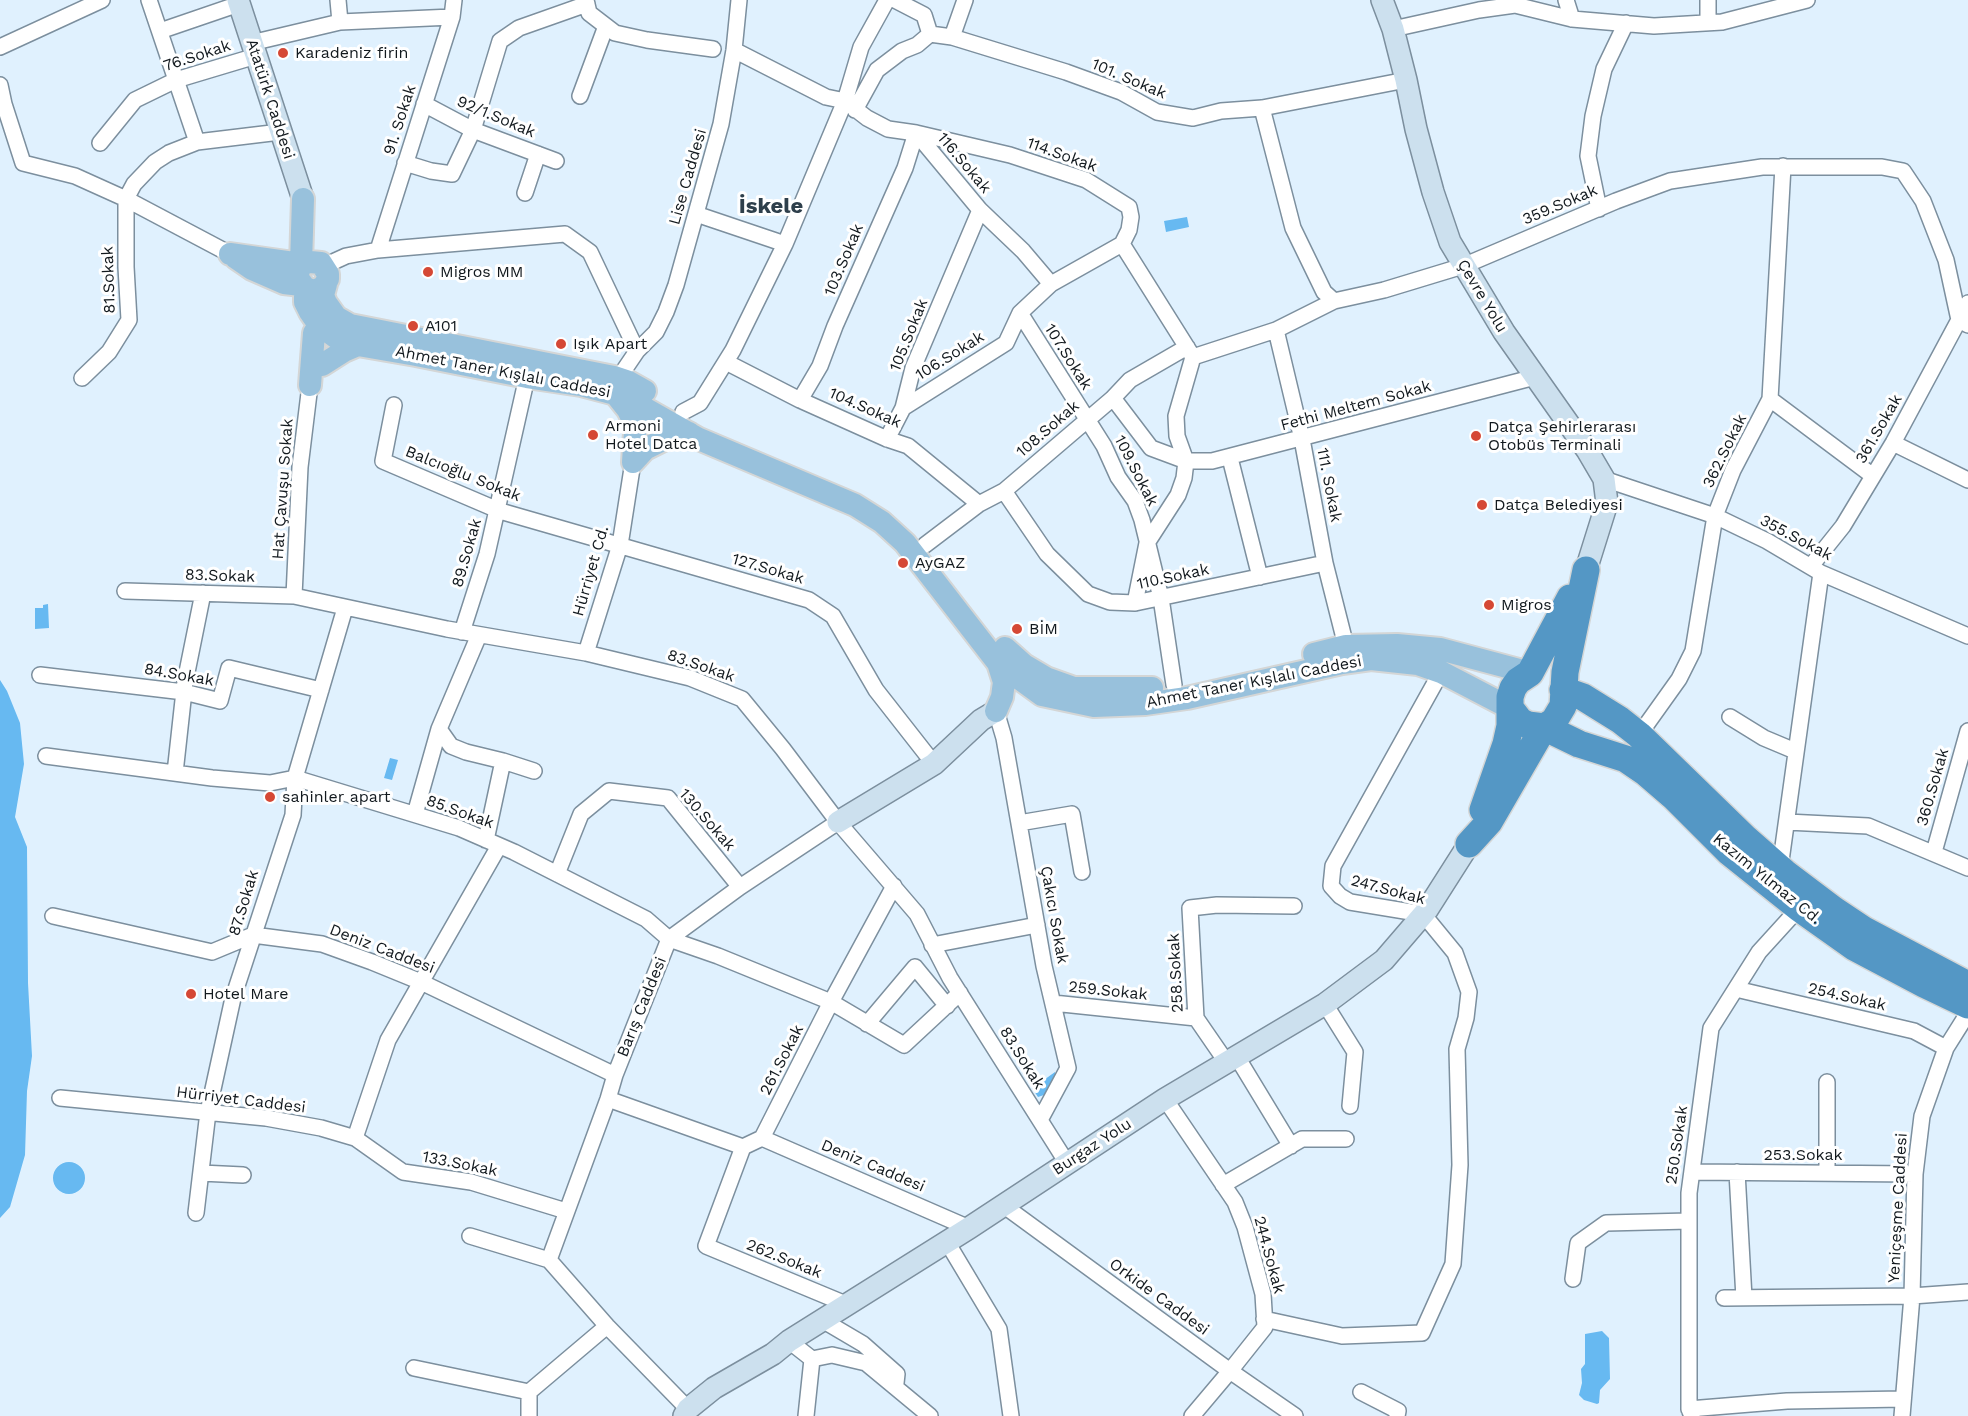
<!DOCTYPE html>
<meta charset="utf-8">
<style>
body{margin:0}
canvas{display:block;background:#e0f1fe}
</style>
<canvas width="1968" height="1416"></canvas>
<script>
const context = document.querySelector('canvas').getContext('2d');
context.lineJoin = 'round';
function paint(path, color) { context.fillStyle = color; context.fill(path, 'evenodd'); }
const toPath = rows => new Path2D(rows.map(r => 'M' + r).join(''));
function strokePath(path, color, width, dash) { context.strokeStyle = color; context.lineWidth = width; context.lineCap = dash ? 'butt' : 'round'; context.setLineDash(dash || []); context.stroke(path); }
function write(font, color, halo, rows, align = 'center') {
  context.font = font + ' "Work Sans",sans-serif'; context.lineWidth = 6; context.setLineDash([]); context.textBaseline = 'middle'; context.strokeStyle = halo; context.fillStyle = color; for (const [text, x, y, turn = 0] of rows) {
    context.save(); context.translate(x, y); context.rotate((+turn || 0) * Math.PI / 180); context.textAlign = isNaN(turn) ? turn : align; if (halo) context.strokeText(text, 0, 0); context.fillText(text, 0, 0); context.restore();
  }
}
paint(toPath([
 [1187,217,1189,227,1166,232,1164,221],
 [48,604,49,628,35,629,35,608,43,608,43,605],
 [0,680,7,691,20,723,24,764,15,817,27,847,28,983,32,1056,27,1091,25,1155,10,1207,0,1218],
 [390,758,398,760,392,780,384,778],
 [1055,1072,1055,1082,1047,1094,1038,1097,1034,1091,1042,1085,1041,1082],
 '53 1178a16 16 0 1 1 32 0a16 16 0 1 1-32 0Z',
 [1602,1331,1609,1338,1610,1379,1600,1390,1599,1403,1597,1404,1584,1400,1579,1395,1582,1383,1581,1369,1585,1364,1585,1334]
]), '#67b9f1');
const street = toPath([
 [149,0,197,142],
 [338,0,340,22],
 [586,0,589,13,615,33,647,40,713,49],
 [895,0,924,15,930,34,952,37,1066,72,1121,92,1157,112,1193,118,1221,111,1262,108,1406,80],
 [1566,0,1572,19],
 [1708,0,1708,23],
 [1393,29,1479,10,1515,5,1572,19,1654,26,1722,22,1807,0],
 [160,31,239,4],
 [952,37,965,0],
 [251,43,340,22,452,17],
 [0,47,102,0],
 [734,50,826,97,845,101,867,118,888,129,916,133,980,210,1023,251,1051,284],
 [0,85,4,104,23,163,75,176,126,199,230,254],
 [580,96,606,26],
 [424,104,473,130,556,161],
 [1262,108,1293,228,1324,292,1334,301],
 [855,110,877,70,902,51,917,45,930,34],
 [100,143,135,100,176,80,256,56],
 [405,163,431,171,452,174,473,130,500,41,519,28,587,4],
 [525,193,538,154],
 [1599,209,1588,156,1593,116,1604,69,1626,23],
 [696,214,785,244],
 [378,250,452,17,454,0],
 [324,266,346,256,378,250,565,234,590,252,637,351,618,379],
 [1020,313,1104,446,1118,477,1135,501,1142,520,1161,598,1174,685],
 [1276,330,1302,439,1325,563,1346,646],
 [637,351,656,332,666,312,676,285,721,124,734,50,739,0],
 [726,362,800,400,887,439,908,446,979,504],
 [82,378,109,352,129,320,126,267,126,199,134,184,155,162,169,153,197,142,280,132],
 [1113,398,1130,380,1187,347],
 [1770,399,1873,476],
 [800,400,820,366,835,326,905,168,916,133,1010,155,1086,180,1129,207,1131,217,1129,230,1122,244,1193,357],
 [394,405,383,461,500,511,809,600,833,616,876,690,934,764],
 [903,408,1006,343,1020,313,1051,284,1122,244],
 [683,412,700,403,733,350,785,244,845,101,861,47,887,0],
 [887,439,903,408,913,368,980,210],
 [1893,443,1968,480],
 [1230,458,1260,577],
 [1604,479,1715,516,1767,541,1821,573,1968,636],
 [1004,491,1047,554,1088,594,1110,602,1135,603,1325,563],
 [925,545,979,504,1004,491,1113,398,1151,448,1186,461,1212,461,1535,377],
 [1811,566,1843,526,1893,443,1968,303],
 [125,591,294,596,447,629,586,653,690,678,742,699,783,749,838,822,917,914,950,978,1067,1163],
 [294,596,300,467,310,385],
 [1135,603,1147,543,1178,495,1184,478,1186,461,1177,436,1176,416,1193,357,1276,330,1334,301,1384,290,1463,266,1616,201,1670,181,1762,167,1882,167,1903,171,1923,201,1946,260,1959,320,1968,325],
 [462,632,487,554,527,377],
 [586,653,620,545,633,462],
 [40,675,184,692,220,701,229,668,321,690],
 [996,711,1004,738,1044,966,1068,1068,1040,1120],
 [1730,717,1764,738,1795,751],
 [439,729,451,746,466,752,503,761],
 [1639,735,1679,679,1693,651,1715,516,1733,470,1770,399,1783,166],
 [46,756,212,778,270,783,295,778,459,828,514,852,646,919,669,939,718,956,831,1002,904,1045,960,993],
 [175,773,185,682,203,593],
 [415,814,439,729,479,635],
 [1787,822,1868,826,1968,868],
 [1019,823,1072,814,1082,872],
 [486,840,503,761,534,771],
 [1934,852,1968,731],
 [1780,868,1821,573],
 [557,874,581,814,609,791,668,798,740,887],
 [53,916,212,952,253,935,322,944,372,962,421,982,615,1075],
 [932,945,1037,925],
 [1736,989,1914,1031,1946,1048],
 [1053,1003,1196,1018],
 [1325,1004,1355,1052,1350,1106],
 [867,1024,915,967,947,1006],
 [1237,1057,1291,1146],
 [1227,1063,1196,1018,1190,908,1217,905,1294,906],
 [1827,1082,1827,1172],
 [60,1098,266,1118,321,1128,355,1138,388,1040,499,846],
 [608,1099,743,1147],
 [1165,1099,1235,1202,1245,1227,1263,1294,1265,1327,1230,1371,1192,1416],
 [355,1138,403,1172,471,1182,566,1211],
 [762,1138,969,1228],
 [1692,1172,1915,1174],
 [1737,1172,1744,1298],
 [201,1173,243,1175],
 [1223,1185,1302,1139,1346,1139],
 [1003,1205,1230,1371,1295,1416],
 [196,1213,208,1112,233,998,293,815,295,778,345,608],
 [470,1236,549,1260],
 [947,1242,999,1329,1011,1416],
 [1573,1279,1578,1243,1606,1223,1689,1221],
 [1724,1298,1912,1296,1968,1292],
 [848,1305,706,1246,743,1147,762,1138,831,1002,894,886],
 [1264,1319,1342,1336,1422,1333,1453,1264,1460,1165,1457,1049,1466,1018,1469,992,1455,953,1423,914,1350,902,1340,896,1331,886,1333,866,1441,672],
 [824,1321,863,1344,897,1374,896,1383],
 [789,1341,812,1359,806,1416],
 [812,1359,832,1355,866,1363,930,1416],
 [414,1368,529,1392],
 [1361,1392,1398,1411,1397,1416],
 [688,1409,607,1326,549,1260,608,1099,615,1075,669,939,740,887,838,822],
 [1689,1409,1787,1401,1903,1399],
 [529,1416,529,1392,607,1326],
 [1692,1416,1689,1409,1689,1193,1711,1028,1759,952,1799,908],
 [1902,1416,1912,1296,1915,1174,1922,1116,1946,1048,1968,1013]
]);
const secondary = toPath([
 [238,0,303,199],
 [1382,0,1393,29,1406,80,1416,129,1433,192,1450,242,1504,332,1587,450,1604,479,1607,503,1586,570],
 [838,822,934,764,981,720,996,711],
 [684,1416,688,1409,714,1388,773,1354,789,1341,969,1228,1165,1099,1325,1004,1384,960,1427,910,1469,844]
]);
const primary = toPath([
 [230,254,301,264,303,199],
 [236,258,252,269,284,283,301,285],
 [310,262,321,263,328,274,328,279,323,287,314,291,305,288,297,277,301,264,310,262],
 [326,284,323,295,326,303,336,317,350,325,614,377,629,382,645,391],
 [305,288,305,302,310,312,319,325,338,339,358,345,416,355,527,377,581,385,623,396,699,439,855,505,882,522,905,543,998,663,1042,695,1094,706,1145,704,1187,698,1342,663,1371,659,1418,664,1441,672,1510,708],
 [322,365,344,351,358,345],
 [310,385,314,333,328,314],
 [616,395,628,410,633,420,635,432,633,462],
 [633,462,645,449,673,435,689,433],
 [1005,648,1024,665,1046,678,1074,688,1152,688],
 [1314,654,1346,646,1397,645,1440,649,1530,673],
 [996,711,1002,697,1004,682,998,663]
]);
const highway = toPath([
 [1563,690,1583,697,1620,720,1639,735,1745,838,1785,873,1834,910,1864,930,1968,985],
 [1510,708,1520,721,1528,725,1544,727,1579,744,1626,759,1645,772,1674,797,1729,852,1799,908,1854,947,1924,984,1968,1005],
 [1483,810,1506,744,1510,726,1510,697,1513,688,1518,681,1530,673,1570,598],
 [1469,844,1489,822,1544,727,1554,721,1563,706,1565,672,1586,570]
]);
strokePath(street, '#7c8f9e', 18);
strokePath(secondary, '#7c8f9e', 24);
strokePath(primary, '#d4d6d6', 26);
strokePath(highway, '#d4d6d6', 30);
strokePath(street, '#fff', 15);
strokePath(secondary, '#cce0ee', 21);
strokePath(primary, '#98c1dc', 22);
strokePath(highway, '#5497c5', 27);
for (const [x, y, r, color] of [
 [283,53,6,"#d54835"],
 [428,272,6,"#d54835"],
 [413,326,6,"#d54835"],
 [561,344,6,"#d54835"],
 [593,435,6,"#d54835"],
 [1476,436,6,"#d54835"],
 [1482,505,6,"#d54835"],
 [903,563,6,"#d54835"],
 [1489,605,6,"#d54835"],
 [1017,629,6,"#d54835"],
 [270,797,6,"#d54835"],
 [191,994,6,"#d54835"]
]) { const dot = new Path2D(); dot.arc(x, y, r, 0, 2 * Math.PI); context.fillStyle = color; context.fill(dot); strokePath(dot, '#fff', 2); }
write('16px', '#12191e', '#fff', [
 ["Karadeniz firin",295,53],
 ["Migros MM",440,272],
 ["A101",425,326],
 ["Işık Apart",573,344],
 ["Armoni",605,426],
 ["Hotel Datca",605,444],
 ["Datça Şehirlerarası",1488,427],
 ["Otobüs Terminali",1488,445],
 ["Datça Belediyesi",1494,505],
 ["AyGAZ",915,563],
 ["Migros",1501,605],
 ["BİM",1029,629],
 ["sahinler apart",282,797],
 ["Hotel Mare",203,994]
], 'left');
write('16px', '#12191e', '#fff', [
 ["76.Sokak",197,56,-18],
 ["101. Sokak",1129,79,23],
 ["Atatürk Caddesi",270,99,72],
 ["92/1.Sokak",496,117,23],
 ["91. Sokak",400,120,-72],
 ["114.Sokak",1062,155,20],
 ["116.Sokak",964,163,50],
 ["Lise Caddesi",688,177,-74],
 ["359.Sokak",1560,205,-23],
 ["103.Sokak",844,260,-67],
 ["81.Sokak",109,280,-92],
 ["Çevre Yolu",1482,296,59],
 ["105.Sokak",909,335,-68],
 ["106.Sokak",950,356,-32],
 ["107.Sokak",1068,357,58],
 ["Ahmet Taner Kışlalı Caddesi",503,372,11],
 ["Fethi Meltem Sokak",1356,406,-15],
 ["104.Sokak",865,408,24],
 ["108.Sokak",1048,429,-41],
 ["361.Sokak",1879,429,-60],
 ["362.Sokak",1725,451,-64],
 ["109.Sokak",1136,471,63],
 ["Balcıoğlu Sokak",463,474,22],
 ["111. Sokak",1329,485,79],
 ["Hat Çavuşu Sokak",283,489,-86],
 ["355.Sokak",1796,538,28],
 ["89.Sokak",467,553,-74],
 ["127.Sokak",768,569,16],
 ["Hürriyet Cd.",591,571,-74],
 ["83.Sokak",220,576,2],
 ["110.Sokak",1173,577,-12],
 ["83.Sokak",701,666,19],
 ["84.Sokak",179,675,10],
 ["Ahmet Taner Kışlalı Caddesi",1254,682,-11],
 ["360.Sokak",1933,787,-74],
 ["85.Sokak",460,812,20],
 ["130.Sokak",707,820,49],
 ["Kazım Yılmaz Cd.",1767,879,39],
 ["247.Sokak",1388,890,15],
 ["87.Sokak",244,903,-73],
 ["Çakıcı Sokak",1054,915,80],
 ["Deniz Caddesi",382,949,21],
 ["258.Sokak",1176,973,-93],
 ["259.Sokak",1108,991,6],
 ["254.Sokak",1847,997,13],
 ["Barış Caddesi",642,1007,-68],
 ["83.Sokak",1022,1058,58],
 ["261.Sokak",782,1060,-63],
 ["Hürriyet Caddesi",241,1100,7],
 ["250.Sokak",1677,1145,-82],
 ["Burgaz Yolu",1092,1147,-33],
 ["253.Sokak",1803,1155],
 ["133.Sokak",460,1164,11],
 ["Deniz Caddesi",873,1166,23],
 ["Yeniçeşme Caddesi",1898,1208,-87],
 ["244.Sokak",1269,1255,75],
 ["262.Sokak",784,1259,22],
 ["Orkide Caddesi",1159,1297,36]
]);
write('bold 22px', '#2e3f4b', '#fff', [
 ["İskele",771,207]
]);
</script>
